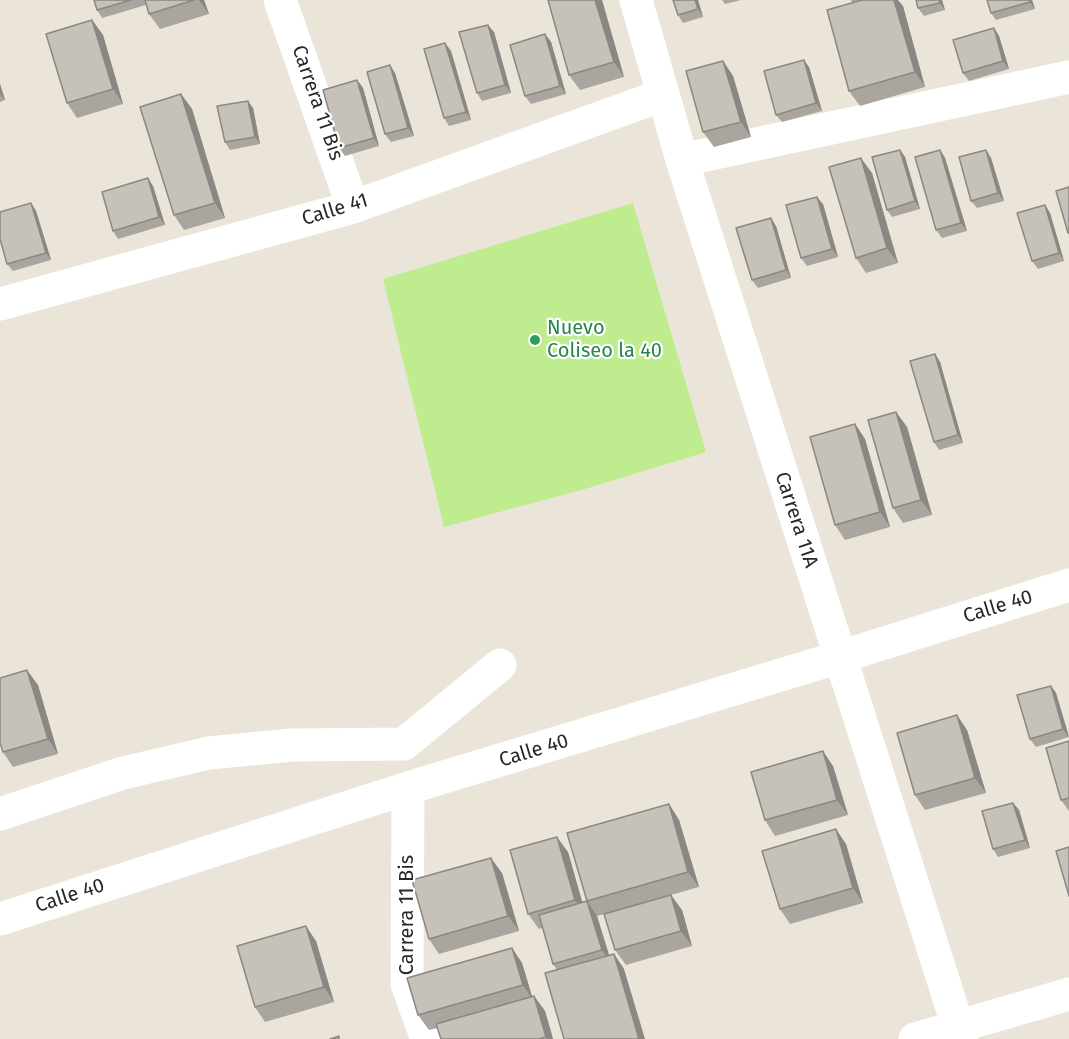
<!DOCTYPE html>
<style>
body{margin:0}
canvas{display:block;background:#ebe5d9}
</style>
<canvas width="1069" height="1039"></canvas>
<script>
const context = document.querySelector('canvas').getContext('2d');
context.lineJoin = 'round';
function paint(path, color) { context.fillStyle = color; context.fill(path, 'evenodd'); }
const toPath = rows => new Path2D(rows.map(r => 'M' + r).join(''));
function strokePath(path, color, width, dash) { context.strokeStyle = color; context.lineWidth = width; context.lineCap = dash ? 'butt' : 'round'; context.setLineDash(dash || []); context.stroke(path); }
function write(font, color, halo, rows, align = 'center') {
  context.font = font + ' "Fira Sans",sans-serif'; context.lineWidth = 4.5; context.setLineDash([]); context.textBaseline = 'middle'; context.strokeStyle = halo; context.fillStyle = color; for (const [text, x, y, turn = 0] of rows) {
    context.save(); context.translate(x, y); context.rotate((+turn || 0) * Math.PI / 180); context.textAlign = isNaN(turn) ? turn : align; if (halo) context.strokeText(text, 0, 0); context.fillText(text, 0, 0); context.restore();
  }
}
paint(toPath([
 [633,203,706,452,585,489,444,527,383,279]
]), '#bfec8e');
strokePath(toPath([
 [280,0,353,207],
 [636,0,682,160,962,1039],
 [682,160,1069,77],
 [0,304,353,207,663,95],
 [408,788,407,984,427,1039],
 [0,814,123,773,209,753,292,745,404,744,500,665],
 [0,919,408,788,840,657,1069,585],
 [915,1039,1069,994]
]), '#fff', 33);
paint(toPath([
 [94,0,204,0,209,14,160,29,149,14,146,5,102,18,97,10],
 [548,0,602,0,624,77,580,90,569,75],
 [673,0,698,0,703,17,683,23,678,15],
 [722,0,741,0,725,4],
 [851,0,861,0,852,2],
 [916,0,942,0,945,10,924,16,918,8],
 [1032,0,1035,9,996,20,991,13],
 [903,6,925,87,860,106,849,91],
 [92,20,103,35,123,104,77,118,67,103],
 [994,28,999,36,1009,69,969,81,963,73],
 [494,32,511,93,482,101,477,93],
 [545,34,551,42,566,94,531,104,525,96],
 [445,43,451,51,471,120,449,126,444,118],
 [723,61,733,76,751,137,714,147,703,132],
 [809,67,822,111,782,122,776,115],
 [395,73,414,136,391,142,385,134],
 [357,80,363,88,379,146,345,156,339,148],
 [0,84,5,100,0,102],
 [181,94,192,109,225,218,184,230,174,215],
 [253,108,260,144,230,150,225,142],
 [900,150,905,157,920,209,892,217,887,210],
 [940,150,945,158,967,231,942,238,936,230],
 [986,150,991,158,1004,201,977,208,971,201],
 [872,173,898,263,866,273,856,258],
 [153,186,165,225,118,239,113,231],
 [31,203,36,211,51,260,13,271,7,264],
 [823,204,838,257,807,266,801,258],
 [1045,205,1050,213,1064,261,1038,269,1032,261],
 [776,226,791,278,758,288,752,280],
 [935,354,940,362,963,443,939,450,934,442],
 [896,412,907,427,932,515,903,523,893,508],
 [855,424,865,439,890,527,845,540,835,525],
 [38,685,58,754,13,767,3,752],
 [1051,686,1056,693,1069,737,1036,747,1030,739],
 [967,730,986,793,925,810,915,795],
 [1069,741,1069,811,1061,800],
 [833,766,848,815,775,836,765,820],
 [1013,803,1019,810,1030,848,998,857,993,849],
 [669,804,679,820,699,887,597,916,609,955,614,954,624,969,557,970,553,964,543,928,539,929,528,914,568,852,582,902,587,901],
 [846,844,863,903,790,924,780,909],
 [502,873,519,931,439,954,429,939],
 [682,910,692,946,626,965,615,950],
 [316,941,334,1002,265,1022,255,1007],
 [512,948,522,963,532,996,534,996,545,1011,553,1039,441,1039,437,1028,429,1030,418,1015]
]), '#aaa69f');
paint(toPath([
 [199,0,204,0,209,14],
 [595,0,602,0,624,77,614,62],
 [695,0,698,0,703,17,698,9],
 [894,0,898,0,903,6,925,87,915,72],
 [939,0,942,0,945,10,940,3],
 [1029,0,1032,0,1035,9,1030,2],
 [92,20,103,35,123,104,113,89],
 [488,25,494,32,511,93,505,85],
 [994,28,999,36,1009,69,1003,61],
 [545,34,551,42,566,94,560,86],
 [445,43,451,51,471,120,466,112],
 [804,60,809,67,822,111,816,103],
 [723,61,733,76,751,137,741,122],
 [390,65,395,73,414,136,408,128],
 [357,80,363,88,379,146,374,138],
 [0,84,5,100,0,94],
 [181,94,192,109,225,218,215,203],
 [248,101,253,108,260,144,255,137],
 [900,150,905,157,920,209,915,201],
 [940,150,945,158,967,231,961,223],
 [986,150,991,158,1004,201,998,193],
 [861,158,872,173,898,263,887,248],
 [148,178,153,186,165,225,159,217],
 [817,197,823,204,838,257,832,249],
 [31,203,36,211,51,260,46,253],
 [1045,205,1050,213,1064,261,1059,253],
 [771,218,776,226,791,278,786,270],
 [935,354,940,362,963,443,958,435],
 [896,412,907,427,932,515,921,500],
 [855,424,865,439,890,527,880,512],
 [27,670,38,685,58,754,48,739],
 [1051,686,1056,693,1069,737,1063,729],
 [957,715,967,730,986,793,975,778],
 [823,751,833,766,848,815,837,800],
 [1013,803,1019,810,1030,848,1025,840],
 [669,804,679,820,699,887,688,872],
 [836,829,846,844,863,903,853,888],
 [557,837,568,852,586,915,575,900],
 [491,858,502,873,519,931,508,916],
 [671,895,682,910,692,946,681,931],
 [587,901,597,916,612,965,602,950],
 [306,926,316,941,334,1002,324,987],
 [512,948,522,963,533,1000,523,985],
 [614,954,624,969,645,1039,639,1039],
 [534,996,545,1011,553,1039,547,1039,546,1037]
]), '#8b8782');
const building = toPath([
 [94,0,131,0,97,10,94,0],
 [145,0,194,0,149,14,145,0],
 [548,0,595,0,614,62,569,75,548,0],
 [673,0,695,0,698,9,678,15,673,0],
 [862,0,894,0,915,72,849,91,827,10,862,0],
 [916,0,939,0,940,3,918,8,916,0],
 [987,0,1029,0,1030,2,991,13,987,0],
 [92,20,113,89,67,103,46,34,92,20],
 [488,25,505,85,477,93,459,32,488,25],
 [994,28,1003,61,963,73,953,40,994,28],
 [545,34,560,86,525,96,510,45,545,34],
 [445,43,466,112,444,118,424,49,445,43],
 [804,60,816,103,776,115,764,71,804,60],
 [723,61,741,122,703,132,686,71,723,61],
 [390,65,408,128,385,134,367,72,390,65],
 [357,80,374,138,339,148,323,90,357,80],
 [181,94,215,203,174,215,140,107,181,94],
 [248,101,255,137,225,142,217,106,248,101],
 [900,150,915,201,887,210,872,157,900,150],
 [940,150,961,223,936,230,915,157,940,150],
 [986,150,998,193,971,201,959,157,986,150],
 [861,158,887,248,856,258,829,167,861,158],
 [148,178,159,217,113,231,102,192,148,178],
 [1069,187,1069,233,1068,233,1056,191,1069,187],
 [817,197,832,249,801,258,786,205,817,197],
 [31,203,46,253,7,264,0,239,0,212,31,203],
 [1045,205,1059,253,1032,261,1017,213,1045,205],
 [771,218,786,270,752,280,736,228,771,218],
 [935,354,958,435,934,442,910,361,935,354],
 [896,412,921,500,893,508,868,420,896,412],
 [855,424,880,512,835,525,810,437,855,424],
 [27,670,48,739,3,752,0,743,0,678,27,670],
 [1051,686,1063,729,1030,739,1017,695,1051,686],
 [957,715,975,778,915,795,897,733,957,715],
 [1069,741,1069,798,1061,800,1046,748,1069,741],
 [823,751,837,800,765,820,751,772,823,751],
 [1013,803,1025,840,993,849,982,811,1013,803],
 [669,804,688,872,587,901,567,833,669,804],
 [836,829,853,888,780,909,762,851,836,829],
 [557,837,575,900,528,914,510,850,557,837],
 [1069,847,1069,896,1056,851,1069,847],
 [491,858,508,916,429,939,412,880,491,858],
 [671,895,681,931,615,950,604,914,671,895],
 [587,901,602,950,553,964,539,915,587,901],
 [306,926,324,987,255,1007,237,946,306,926],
 [512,948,523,985,418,1015,407,978,512,948],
 [614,954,639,1039,564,1039,545,973,614,954],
 [534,996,546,1037,538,1039,441,1039,436,1024,534,996],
 [339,1036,339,1039,330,1039,339,1036]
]);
paint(building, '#c6c1b9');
strokePath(building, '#8b8782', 1.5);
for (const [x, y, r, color] of [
 [535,340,6,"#2e9e5b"]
]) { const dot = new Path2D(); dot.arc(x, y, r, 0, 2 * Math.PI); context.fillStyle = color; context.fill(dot); strokePath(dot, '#fff', 2); }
write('20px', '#282828', '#fff', [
 ["Carrera 11 Bis",317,103,71],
 ["Calle 41",335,210,-17],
 ["Carrera 11A",796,520,72],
 ["Calle 40",998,607,-17],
 ["Calle 40",534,751,-17],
 ["Calle 40",70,896,-18],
 ["Carrera 11 Bis",407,915,-90]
]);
write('20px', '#27864d', '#fff', [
 ["Nuevo",547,328],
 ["Coliseo la 40",547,351]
], 'left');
</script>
